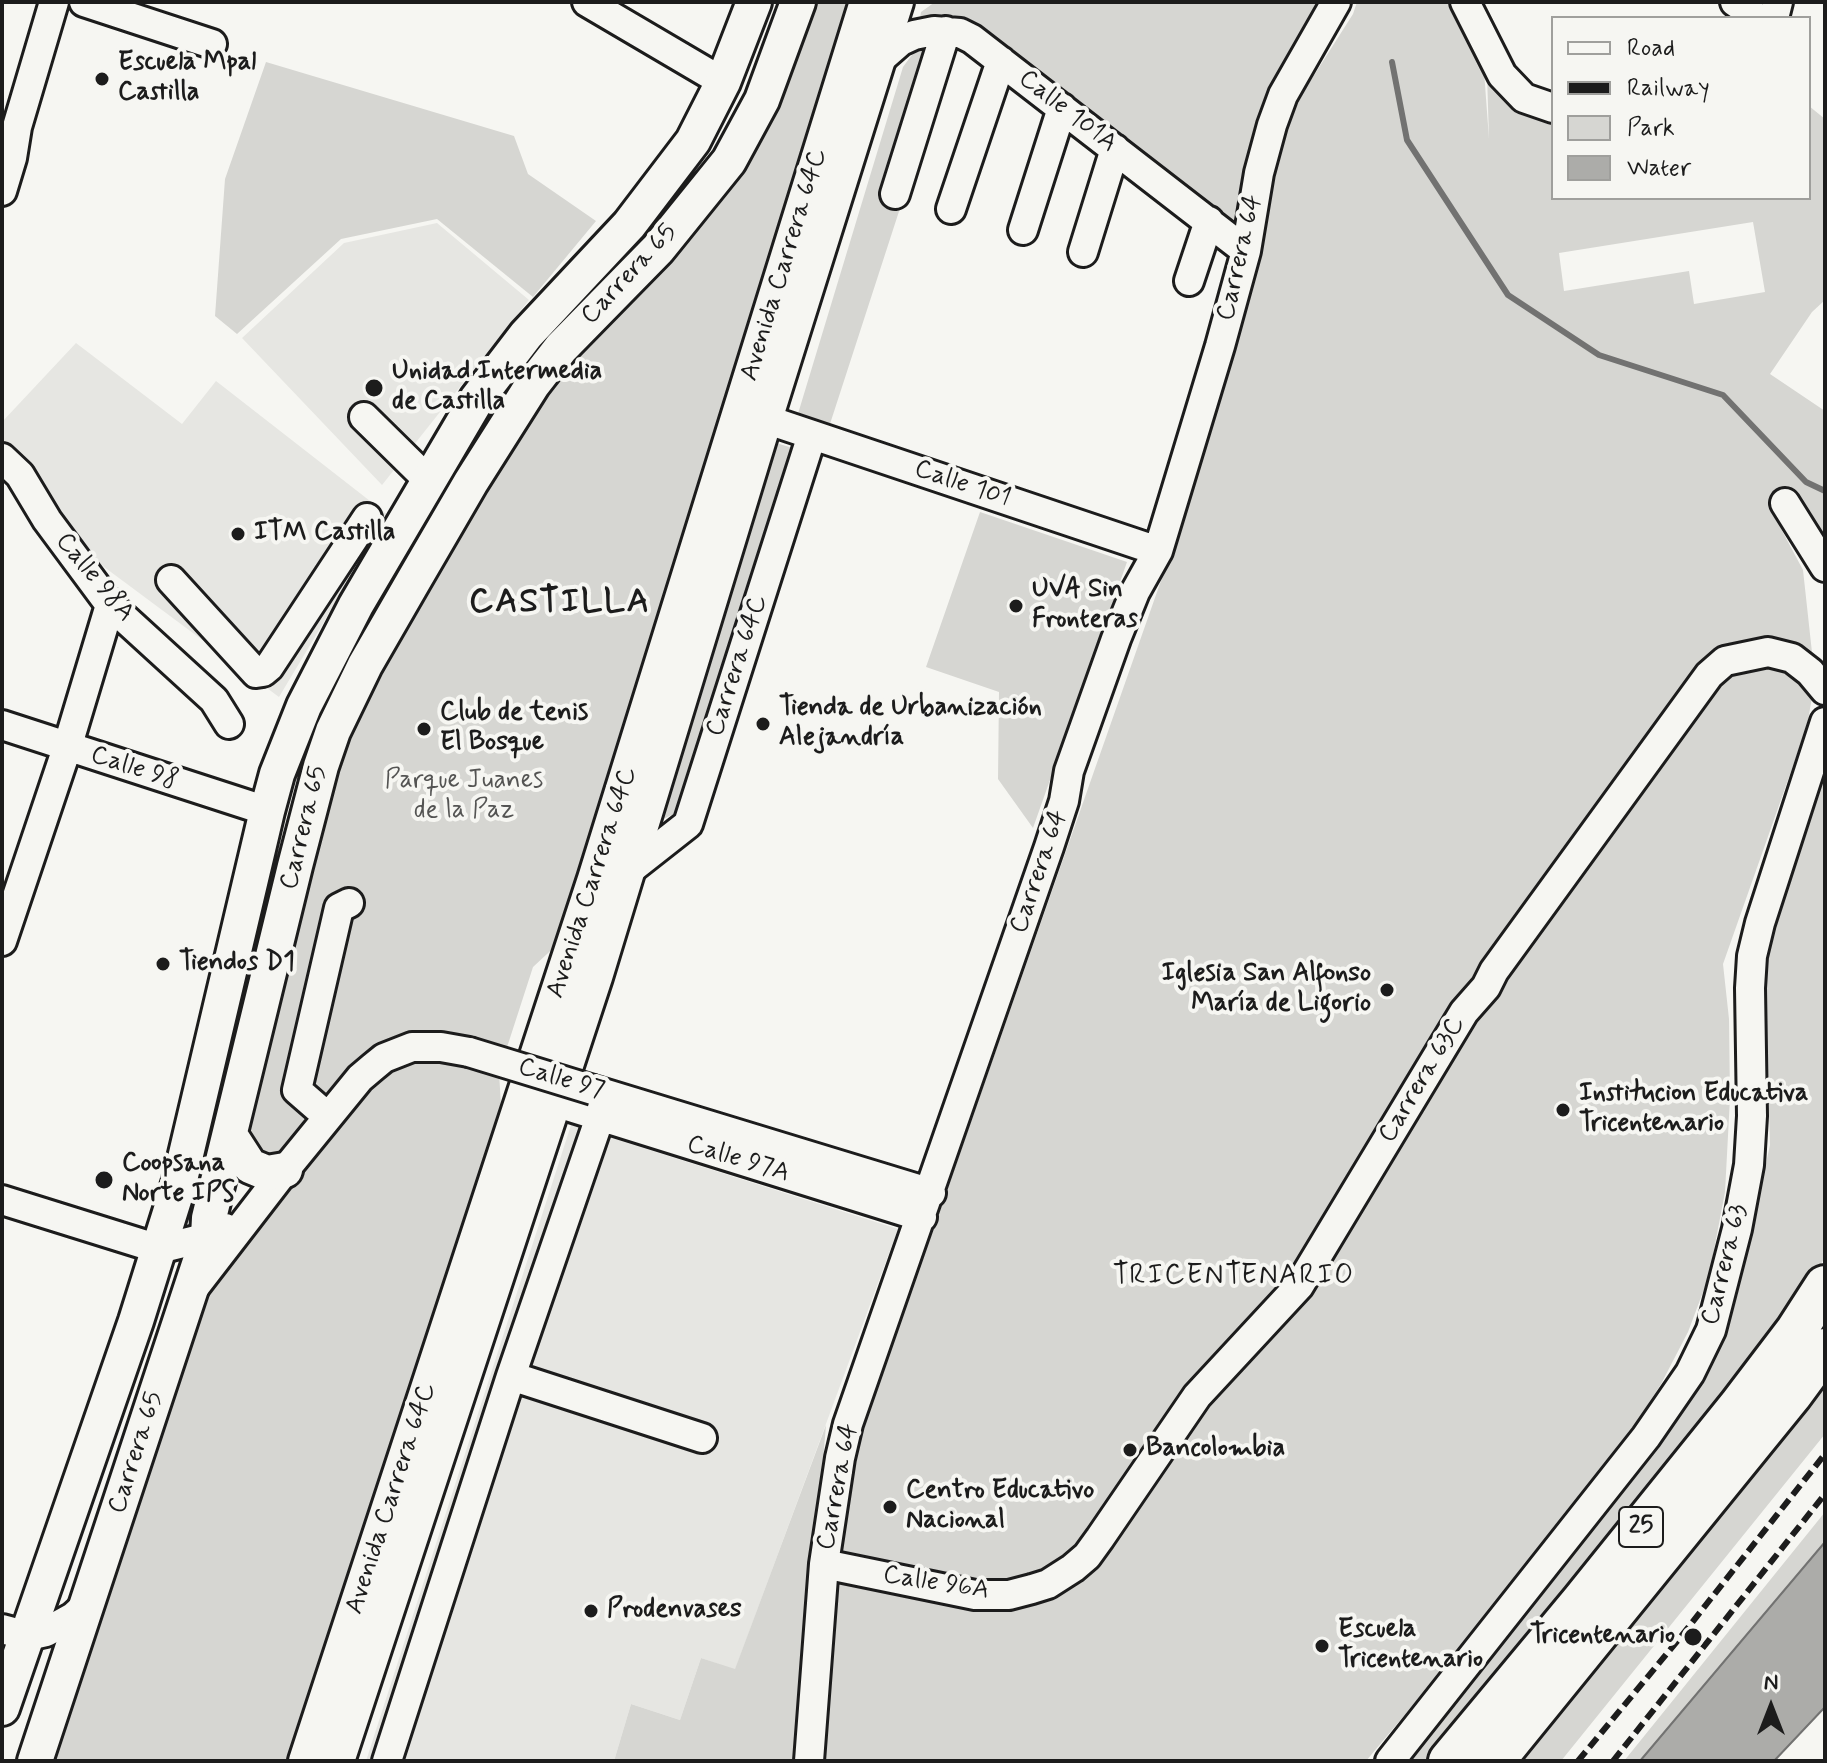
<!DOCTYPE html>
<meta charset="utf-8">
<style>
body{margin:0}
#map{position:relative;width:1827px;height:1763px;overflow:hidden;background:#f6f6f2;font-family:Mynerve,sans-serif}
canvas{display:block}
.frame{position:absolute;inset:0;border:4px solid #1c1c1c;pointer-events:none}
.legend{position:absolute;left:1551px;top:16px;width:260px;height:184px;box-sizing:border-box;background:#f6f6f2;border:2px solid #9f9f9c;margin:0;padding:10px 14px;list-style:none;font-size:24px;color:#1c1c1c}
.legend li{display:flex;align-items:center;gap:16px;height:40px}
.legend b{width:40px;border:2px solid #9f9f9c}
.north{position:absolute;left:1731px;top:1667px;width:80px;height:80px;-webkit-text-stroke:6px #f6f6f2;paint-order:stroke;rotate:0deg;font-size:22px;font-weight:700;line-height:32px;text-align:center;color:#1c1c1c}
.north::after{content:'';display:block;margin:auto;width:28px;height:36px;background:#1c1c1c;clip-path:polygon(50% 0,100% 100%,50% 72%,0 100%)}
</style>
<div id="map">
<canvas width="1827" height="1763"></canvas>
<div class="frame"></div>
<ul class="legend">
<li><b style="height:10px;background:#f6f6f2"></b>Road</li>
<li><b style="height:10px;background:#1c1c1c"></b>Railway</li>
<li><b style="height:22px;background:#d6d6d2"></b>Park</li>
<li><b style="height:22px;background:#acaca9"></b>Water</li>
</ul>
<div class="north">N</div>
</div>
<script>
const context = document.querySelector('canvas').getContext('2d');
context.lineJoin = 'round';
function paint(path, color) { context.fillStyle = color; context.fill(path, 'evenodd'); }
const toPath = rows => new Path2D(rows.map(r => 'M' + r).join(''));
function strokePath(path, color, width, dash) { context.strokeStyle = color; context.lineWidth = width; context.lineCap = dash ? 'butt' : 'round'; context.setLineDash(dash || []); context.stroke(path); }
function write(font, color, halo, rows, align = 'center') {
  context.font = font + ' Mynerve,sans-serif'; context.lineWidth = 8; context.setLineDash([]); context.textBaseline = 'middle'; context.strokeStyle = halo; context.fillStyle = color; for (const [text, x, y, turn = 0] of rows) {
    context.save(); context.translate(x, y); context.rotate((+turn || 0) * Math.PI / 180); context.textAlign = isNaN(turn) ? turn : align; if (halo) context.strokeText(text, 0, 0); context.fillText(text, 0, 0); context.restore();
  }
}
paint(toPath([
 [437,223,529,300,382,485,242,338,344,243],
 [76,343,182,424,216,381,388,515,279,697,84,552,2,460,2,422],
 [571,1125,898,1229,735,1670,701,1658,680,1720,631,1704,614,1761,366,1761]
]), '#e6e6e2');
paint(toPath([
 [813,2,854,2,561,941,533,967,499,1072,502,1122,289,1761,51,1761,206,1291,287,1181,242,1147,340,741,440,564,567,365,669,254],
 [935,2,1319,2,1257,125,1232,227,1094,113,970,26,919,25,921,12],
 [1357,2,1451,2,1484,71,1489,139,1487,74,1513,106,1553,126,1553,198,1809,198,1809,106,1825,119,1825,300,1812,312,1770,374,1825,411,1825,539,1810,511,1779,525,1803,570,1815,680,1807,726,1723,964,1729,1019,1730,1098,1725,1192,1709,1276,1688,1332,1661,1384,1631,1431,1501,1600,1366,1761,824,1761,837,1578,850,1466,1170,555,1252,277,1285,130,1304,91,1353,14],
 [1753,222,1765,292,1694,304,1689,271,1564,291,1559,253],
 [932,40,903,199,829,427,797,417,903,67,917,48],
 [266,62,514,136,528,174,596,221,533,297,437,219,341,239,237,334,215,316,225,179],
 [776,443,796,449,682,810,657,822],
 [980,512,1127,562,1033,828,998,779,999,692,926,667],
 [1825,762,1825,1257,1781,1333,1435,1761,1400,1761,1632,1479,1696,1388,1737,1296,1770,1145,1765,972,1771,925],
 [1825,1365,1825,1434,1561,1761,1510,1761],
 [826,1425,798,1761,614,1761,631,1704,680,1720,701,1658,735,1669],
 [1825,1512,1825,1542,1640,1761,1624,1761]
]), '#d6d6d2');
const water = toPath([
 [1825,1542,1825,1707,1774,1761,1640,1761,1825,1542]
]);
paint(water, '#acaca9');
strokePath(water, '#727271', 2);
strokePath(toPath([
 [1392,62,1407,140,1508,295,1599,355,1723,395,1806,482,1825,491]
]), '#727271', 6);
const minor = toPath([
 [84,2,212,44],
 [587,2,723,82],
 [1465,2,1502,75,1524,98,1553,108],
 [1735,2,1758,18],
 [1774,18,1778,2],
 [877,62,901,41,914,35,934,31,960,33,972,39,1246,251],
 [2,191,12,158,17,127,54,2],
 [895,194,946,31],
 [951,209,1001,61],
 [1023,230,1062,108],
 [1083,252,1115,149],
 [1189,281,1209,221],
 [364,417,428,480],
 [765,419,1158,551],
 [2,458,20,475,47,520,110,605,214,700,229,724],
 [1785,503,1825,567],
 [171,580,256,673,263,672,269,667,367,518],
 [2,725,267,811],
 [627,872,688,824,812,435],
 [2,941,67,748,110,605],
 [593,1090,931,1193],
 [554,1102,922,1217],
 [328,1117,297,1090,339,908,349,903],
 [2,1200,159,1249,208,1237,225,1228],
 [194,1288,285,1170,360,1078,373,1067,384,1058,412,1047,441,1047,469,1052],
 [511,1376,702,1438],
 [824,1564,975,1595,1009,1595,1032,1589,1048,1584,1073,1568,1087,1556,1100,1538,1197,1396,1299,1286,1464,1012,1486,987,1494,971,1709,675,1725,661,1768,652,1792,658,1810,672,1825,690],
 [2,1629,28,1636,46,1632,73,1617,84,1607,88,1598],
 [387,1761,511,1376,600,1117],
 [809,1761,824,1564,840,1458,848,1424,1049,847,1064,801,1069,771,1116,639,1135,592,1158,551,1220,346,1246,251,1259,173,1272,125,1283,95,1336,2],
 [1390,1761,1646,1437,1690,1373,1711,1330,1737,1229,1749,1165,1752,1116,1750,988,1752,956,1760,923,1825,722]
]);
const major = toPath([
 [230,1135,250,1166,267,1173,285,1170],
 [2,1708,136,1321,179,1184,267,811,277,774,304,706,356,605,477,399,526,335,629,225,693,141,723,82,754,2],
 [35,1761,208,1237,209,1218,295,866,321,766,333,731,365,665,414,580,471,482,533,384,561,348,658,249,729,161,762,100,798,2],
 [306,1761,595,879,867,2],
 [337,1761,595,977,765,419,896,2]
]);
const highway = toPath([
 [1449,1761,1582,1601,1739,1406,1796,1331,1825,1286],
 [1494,1761,1792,1394,1825,1349]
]);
strokePath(minor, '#1c1c1c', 34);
strokePath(major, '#1c1c1c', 40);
strokePath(highway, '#1c1c1c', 46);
strokePath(minor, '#f6f6f2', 28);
strokePath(major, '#f6f6f2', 34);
strokePath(highway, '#f6f6f2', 40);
strokePath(toPath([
 [1578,1761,1679,1639,1825,1454],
 [1613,1761,1825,1494]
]), '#1c1c1c', 6, [12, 6]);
const minorBridge = toPath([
 [469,1052,593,1090]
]);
strokePath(minorBridge, '#1c1c1c', 34, []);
strokePath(minorBridge, '#f6f6f2', 28);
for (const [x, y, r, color] of [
 [102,79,8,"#1c1c1c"],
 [374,388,10,"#1c1c1c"],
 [238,534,8,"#1c1c1c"],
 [1016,606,8,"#1c1c1c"],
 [763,724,8,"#1c1c1c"],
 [424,729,8,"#1c1c1c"],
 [163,964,8,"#1c1c1c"],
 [1387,990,8,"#1c1c1c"],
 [1563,1110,8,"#1c1c1c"],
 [104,1180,10,"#1c1c1c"],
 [1130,1450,8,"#1c1c1c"],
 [890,1507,8,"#1c1c1c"],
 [591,1611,8,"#1c1c1c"],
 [1693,1637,10,"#1c1c1c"],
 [1322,1646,8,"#1c1c1c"]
]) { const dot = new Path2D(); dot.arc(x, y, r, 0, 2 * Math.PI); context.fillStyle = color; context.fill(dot); strokePath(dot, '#f6f6f2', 3); }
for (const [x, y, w] of [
 [1641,1527,44]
]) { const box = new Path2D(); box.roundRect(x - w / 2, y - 20, w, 40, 6); context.fillStyle = '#f6f6f2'; context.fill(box); strokePath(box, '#1c1c1c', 2); }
write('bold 24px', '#1c1c1c', null, [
 ["25",1641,1527]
]);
write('bold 26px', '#1c1c1c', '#f6f6f2', [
 ["Escuela Mpal",118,64],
 ["Castilla",118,94],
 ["Unidad Intermedia",392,373],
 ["de Castilla",392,403],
 ["ITM Castilla",254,534],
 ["UVA Sin",1032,591],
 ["Fronteras",1032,621],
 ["Tienda de Urbanización",779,709],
 ["Alejandría",779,739],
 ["Club de tenis",440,714],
 ["El Bosque",440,744],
 ["Tiendos D1",179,964],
 ["Iglesia San Alfonso",1371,975,"right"],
 ["María de Ligorio",1371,1005,"right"],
 ["Institucion Educativa",1579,1095],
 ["Tricentenario",1579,1125],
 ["Coopsana",122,1165],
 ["Norte IPS",122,1195],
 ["Bancolombia",1146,1450],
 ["Centro Educativo",906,1492],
 ["Nacional",906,1522],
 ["Prodenvases",607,1611],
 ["Escuela",1338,1631],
 ["Tricentenario",1338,1661],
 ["Tricentenario",1675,1637,"right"]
], 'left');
write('26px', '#1c1c1c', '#f6f6f2', [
 ["Calle 101A",1067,112,38],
 ["Carrera 64",1241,258,-77],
 ["Avenida Carrera 64C",785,265,-73],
 ["Carrera 65",630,275,-47],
 ["Calle 101",962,485,19],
 ["Calle 98A",94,578,50],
 ["Carrera 64C",738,666,-72],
 ["Calle 98",134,769,18],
 ["Carrera 65",305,828,-76],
 ["Carrera 64",1040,872,-71],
 ["Avenida Carrera 64C",593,883,-72],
 ["Calle 97",561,1080,17],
 ["Carrera 63C",1423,1080,-59],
 ["Calle 97A",738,1160,17],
 ["Carrera 63",1726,1265,-76],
 ["Carrera 65",137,1453,-72],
 ["Carrera 64",839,1487,-79],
 ["Avenida Carrera 64C",392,1499,-72],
 ["Calle 96A",936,1584,9]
]);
write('26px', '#545453', '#f6f6f2', [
 ["Parque Juanes",464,782],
 ["de la Paz",464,812]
]);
context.letterSpacing = '2px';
write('28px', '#1c1c1c', '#f6f6f2', [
 ["TRICENTENARIO",1234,1277]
]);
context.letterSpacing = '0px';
context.letterSpacing = '2px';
write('bold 34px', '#1c1c1c', '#f6f6f2', [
 ["CASTILLA",560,604]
]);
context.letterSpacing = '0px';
</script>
